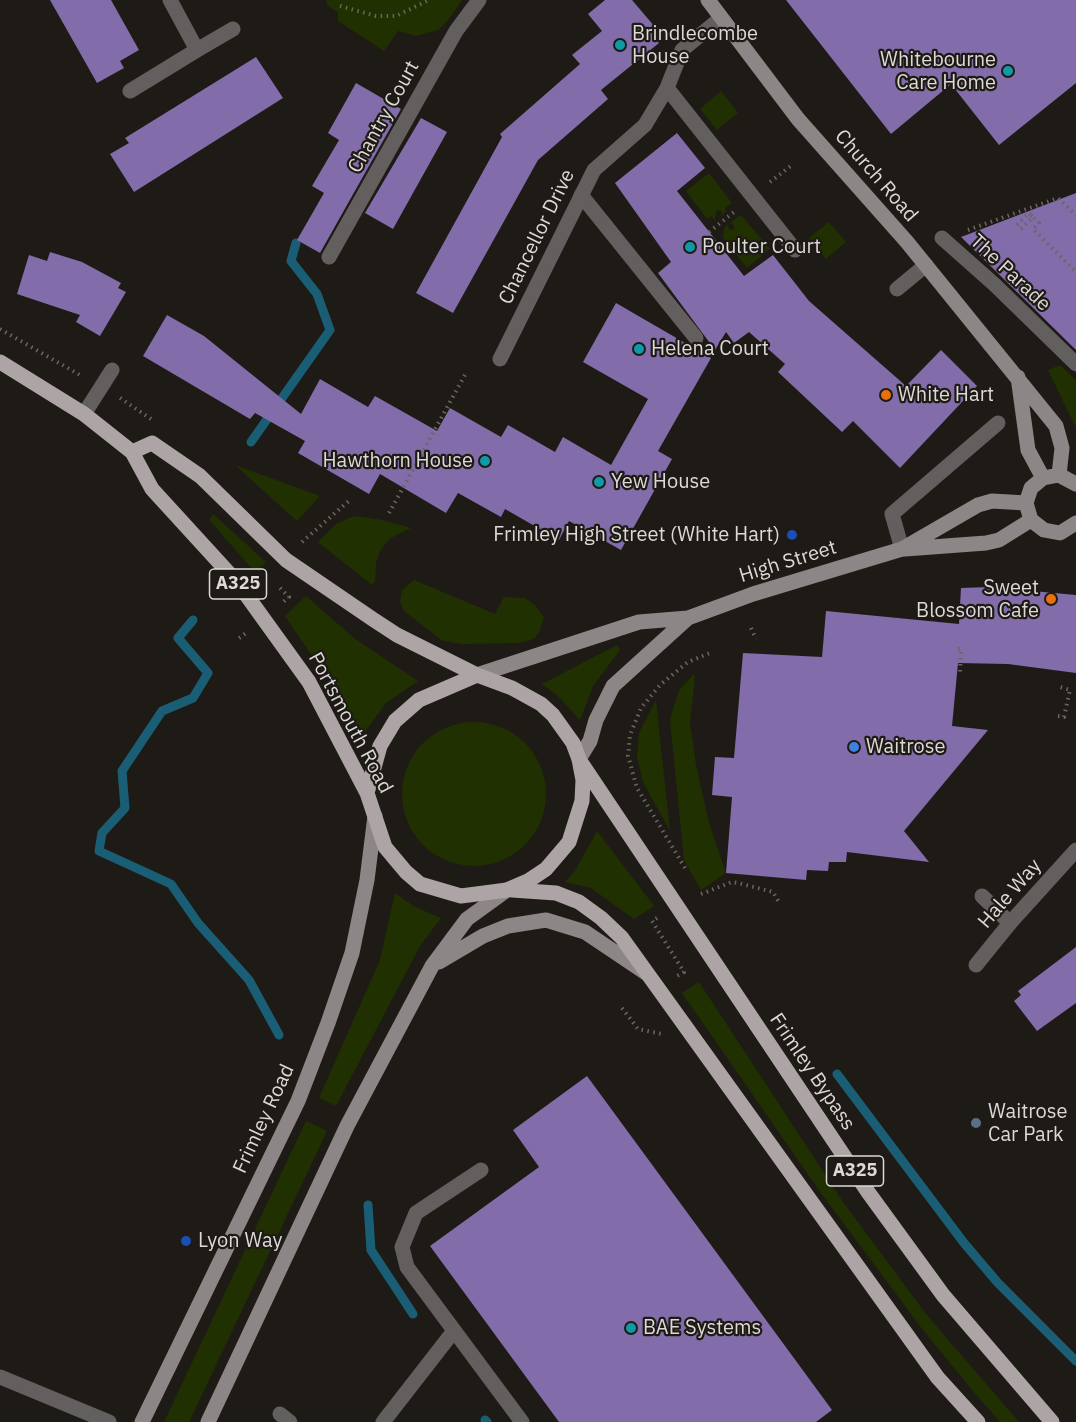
<!DOCTYPE html>
<style>
body{margin:0}
canvas{display:block;background:#1e1a16}
</style>
<canvas width="1076" height="1422"></canvas>
<script>
const context = document.querySelector('canvas').getContext('2d');
context.lineJoin = 'round';
function paint(path, color) { context.fillStyle = color; context.fill(path, 'evenodd'); }
const toPath = rows => new Path2D(rows.map(r => 'M' + r).join(''));
function strokePath(path, color, width, dash) { context.strokeStyle = color; context.lineWidth = width; context.lineCap = dash ? 'butt' : 'round'; context.setLineDash(dash || []); context.stroke(path); }
function write(font, color, halo, rows, align = 'center') {
  context.font = font + ' "IBM Plex Sans",sans-serif'; context.lineWidth = 4.5; context.setLineDash([]); context.textBaseline = 'middle'; context.strokeStyle = halo; context.fillStyle = color; for (const [text, x, y, turn = 0] of rows) {
    context.save(); context.translate(x, y); context.rotate((+turn || 0) * Math.PI / 180); context.textAlign = isNaN(turn) ? turn : align; if (halo) context.strokeText(text, 0, 0); context.fillText(text, 0, 0); context.restore();
  }
}
paint(toPath([
 [326,0,462,0,449,19,438,30,416,36,398,31,384,51,338,21,338,12,328,6],
 [721,91,738,113,717,130,700,109],
 [709,173,732,203,725,208,726,211,722,216,721,210,716,211,715,220,711,216,707,219,686,191],
 [741,215,770,249,747,268,723,238,724,228,728,225,729,230,733,230,734,226,731,222],
 [829,222,846,242,826,259,809,238],
 [1060,365,1076,380,1076,428,1048,370],
 [235,465,320,496,297,521],
 [213,514,266,562,255,572,209,520],
 [354,516,383,520,411,528,389,539,380,551,376,562,375,581,372,585,318,542,336,524],
 [414,580,495,614,504,597,525,598,536,606,544,618,539,632,535,638,520,643,462,644,443,641,404,611,400,602,402,590],
 [306,596,354,638,418,681,386,703,362,736,355,736,340,697,285,616],
 [617,645,620,650,593,686,580,720,559,697,542,684],
 [693,675,695,676,690,722,696,765,709,823,726,873,701,890,684,860,670,719,679,690],
 [656,700,656,701,670,831,643,782,637,757,639,733],
 '402 794a72 72 0 1 1 144 0a72 72 0 1 1-144 0Z',
 [597,831,654,906,634,919,591,888,565,882,575,871],
 [395,893,415,907,441,918,420,946,336,1106,319,1098,380,960],
 [699,982,843,1202,926,1314,1019,1422,1000,1422,973,1391,923,1330,821,1193,682,993],
 [306,1121,327,1131,189,1422,164,1422]
]), '#203000');
strokePath(toPath([
 [251,442,330,330,317,294,291,261,296,243],
 [193,620,178,638,208,673,193,698,162,711,122,771,125,808,102,833,99,851,171,884,198,923,249,980,279,1035],
 [837,1074,964,1243,998,1283,1076,1361],
 [368,1205,371,1250,413,1314],
 [485,1420,487,1422]
]), '#1a5e76', 9);
paint(toPath([
 [50,0,111,0,139,50,120,61,124,68,97,83],
 [605,0,632,0,655,27,650,31,659,43,601,90,608,99,538,160,453,313,416,293,502,137,500,134,580,64,572,55,602,31,588,14],
 [786,0,1076,0,1076,83,999,145,951,84,891,134],
 [256,57,283,98,134,192,110,154,129,143,125,138],
 [356,83,401,109,320,253,297,240,324,193,312,186,339,140,328,133],
 [421,118,447,132,393,229,365,213],
 [677,133,705,168,677,191,744,276,773,255,809,301,906,386,941,350,977,386,900,468,853,421,842,432,778,372,785,364,749,332,734,343,726,332,715,350,658,273,671,262,615,183],
 [1076,193,1076,350,961,237],
 [50,252,82,262,121,283,118,288,126,292,100,336,76,322,80,315,17,294,29,255,47,261],
 [616,303,711,358,658,451,672,459,621,550,569,521,559,540,505,509,501,517,458,493,446,513,380,474,369,494,298,453,305,441,255,413,250,419,143,356,167,315,204,336,301,414,320,379,368,407,375,396,437,431,450,408,501,437,508,425,555,452,563,437,611,465,648,399,583,362],
 [989,587,1076,595,1076,673,1008,664,958,663,952,726,988,730,904,831,929,862,847,852,846,862,829,862,828,871,807,870,806,880,726,873,732,797,712,795,715,757,734,758,743,653,822,657,826,611,959,624,961,588],
 [1076,947,1076,1003,1037,1031,1014,1001,1021,995,1018,991],
 [587,1076,832,1410,816,1422,559,1422,430,1246,539,1167,513,1130]
]), '#826ca9');
strokePath(toPath([
 [340,6,376,16,396,16,429,0],
 [770,182,792,165],
 [1017,225,1029,213,1039,223,1033,229,1076,272],
 [1021,229,1033,217,1031,215],
 [968,230,1058,198,1076,215],
 [709,232,734,212],
 [0,329,80,375],
 [120,398,151,419],
 [389,513,466,373],
 [302,542,351,499],
 [280,588,289,597,282,603],
 [751,628,756,639],
 [239,638,246,633],
 [958,649,961,649,960,674],
 [1058,716,1064,717,1070,690,1060,687],
 [685,868,637,788,628,756,630,735,641,708,660,685,688,662,710,653],
 [701,894,732,882,738,883,773,892,779,902],
 [657,918,652,921,684,972,677,976],
 [622,1008,638,1029,662,1034]
]), '#6a6662', 4, [1.5, 4.5]);
strokePath(toPath([
 [581,195,696,338],
 [329,257,456,31,479,0],
 [897,289,926,265],
 [84,414,112,370],
 [902,549,892,514,998,423],
 [982,896,1010,923],
 [481,1170,416,1213,402,1247,407,1267,522,1422],
 [0,1377,109,1422],
 [280,1414,290,1422],
 [383,1422,453,1332]
]), '#635f5f', 15);
strokePath(toPath([
 [197,50,233,29],
 [667,88,795,250],
 [130,91,197,50,170,0],
 [942,238,995,285,1076,364],
 [500,359,594,170,645,125,667,88,682,50,721,18],
 [976,965,1010,923,1076,850]
]), '#635f5f', 15);
strokePath(toPath([
 [708,0,798,119,907,242,1056,426,1062,448,1059,475],
 [1018,377,1028,450,1043,478],
 [1076,484,1059,475,1043,478,1031,488,1026,503,1031,520,1044,530,1060,533,1076,523],
 [905,549,986,543,999,540,1031,520],
 [477,675,639,622,688,618,753,594,902,549,978,505,992,501,1026,503],
 [579,759,590,741,596,720,613,686,688,618],
 [439,962,483,936,508,926,546,920,585,932,646,973],
 [142,1422,298,1101,328,1023,352,953,367,880,375,816],
 [208,1422,347,1126,432,966,467,919,507,890]
]), '#8c8786', 15);
strokePath(toPath([
 [0,362,84,414,132,452,152,489,237,582,309,682,367,793,385,847,406,872,420,884,461,896,507,890,528,881,546,869,569,842,582,801,583,780,579,759,573,743,553,715,541,704,512,688,477,675,397,635,374,620,286,560,200,476,152,443,132,452],
 [582,764,868,1192,943,1295,1052,1422],
 [367,793,380,746,395,721,419,700,477,675],
 [512,890,556,893,579,902,601,918,622,938,938,1378,978,1422]
]), '#ada5a5', 15);
for (const [x, y, r, color] of [
 [620,45,6,"#0f9aa8"],
 [1008,71,6,"#0f9aa8"],
 [690,247,6,"#0f9aa8"],
 [639,349,6,"#0f9aa8"],
 [886,395,6,"#e8710a"],
 [485,461,6,"#0f9aa8"],
 [599,482,6,"#0f9aa8"],
 [792,535,6,"#1a4fb4"],
 [1051,599,6,"#e8710a"],
 [854,747,6,"#3f7fe0"],
 [976,1123,6,"#5c6f8a"],
 [186,1241,6,"#1a4fb4"],
 [631,1328,6,"#0f9aa8"]
]) { const dot = new Path2D(); dot.arc(x, y, r, 0, 2 * Math.PI); context.fillStyle = color; context.fill(dot); strokePath(dot, '#1e1a16', 2); }
for (const [x, y, w] of [
 [238,584,57],
 [855,1171,57]
]) { const box = new Path2D(); box.roundRect(x - w / 2, y - 15, w, 30, 4.5); context.fillStyle = '#1e1a16'; context.fill(box); strokePath(box, '#dcd9d6', 1.5); }
write('bold 18px', '#dcd9d6', null, [
 ["A325",238,584],
 ["A325",855,1171]
]);
write('20px', '#dcd9d6', '#1e1a16', [
 ["Brindlecombe",632,34],
 ["House",632,57],
 ["Whitebourne",996,60,"right"],
 ["Care Home",996,83,"right"],
 ["Poulter Court",702,247],
 ["Helena Court",651,349],
 ["White Hart",898,395],
 ["Hawthorn House",473,461,"right"],
 ["Yew House",611,482],
 ["Frimley High Street (White Hart)",780,535,"right"],
 ["Sweet",1039,588,"right"],
 ["Blossom Cafe",1039,611,"right"],
 ["Waitrose",866,747],
 ["Waitrose",988,1112],
 ["Car Park",988,1135],
 ["Lyon Way",198,1241],
 ["BAE Systems",643,1328]
], 'left');
write('20px', '#dcd9d6', '#1e1a16', [
 ["Chantry Court",384,117,-61],
 ["Church Road",876,176,49],
 ["Chancellor Drive",537,237,-64],
 ["The Parade",1010,273,43],
 ["High Street",788,562,-17],
 ["Portsmouth Road",350,723,62],
 ["Hale Way",1010,894,-49],
 ["Frimley Bypass",812,1072,56],
 ["Frimley Road",264,1119,-65]
]);
</script>
